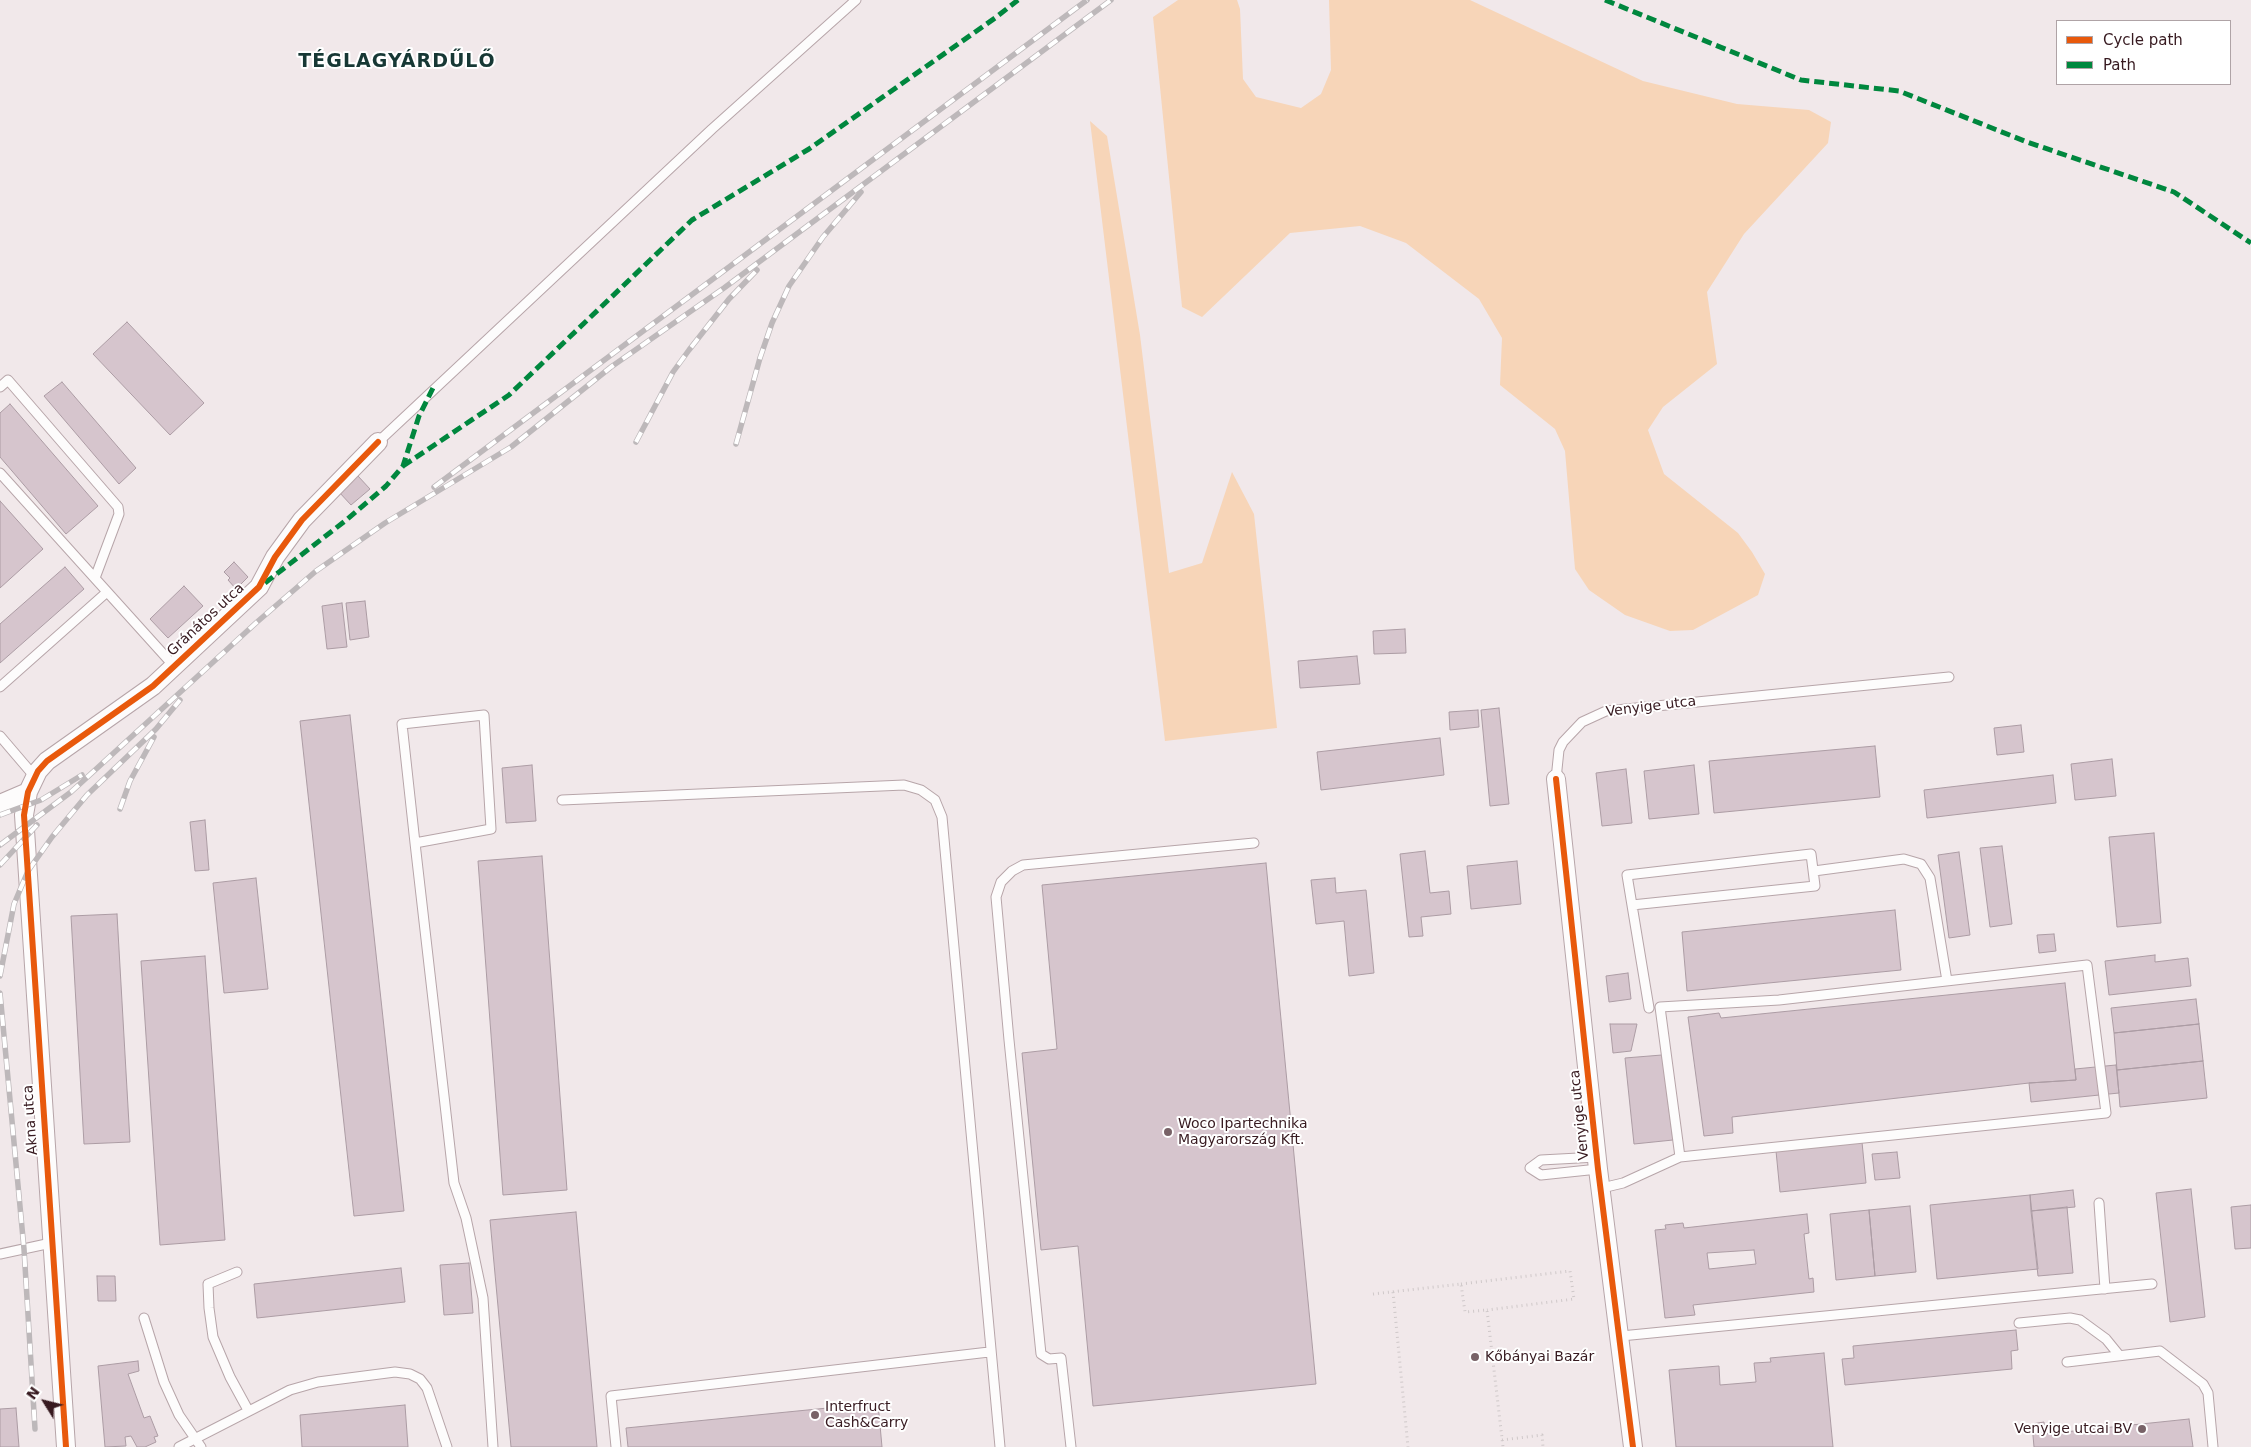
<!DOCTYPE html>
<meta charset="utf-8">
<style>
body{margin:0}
#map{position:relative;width:2251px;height:1447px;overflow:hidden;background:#f1e8ea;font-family:"DejaVu Sans",sans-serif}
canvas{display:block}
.legend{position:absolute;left:2056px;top:20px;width:175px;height:65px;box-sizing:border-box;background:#fff;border:1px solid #afa3a6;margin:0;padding:6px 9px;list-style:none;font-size:15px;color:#371a20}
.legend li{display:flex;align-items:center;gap:10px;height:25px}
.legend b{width:25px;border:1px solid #afa3a6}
.north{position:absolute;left:20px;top:1377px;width:50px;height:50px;-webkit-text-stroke:4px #fff;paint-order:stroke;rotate:306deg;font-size:14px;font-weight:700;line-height:20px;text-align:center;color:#371a20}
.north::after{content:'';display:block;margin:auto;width:18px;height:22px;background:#371a20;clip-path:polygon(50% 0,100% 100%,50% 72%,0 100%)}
</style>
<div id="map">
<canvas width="2251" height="1447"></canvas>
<ul class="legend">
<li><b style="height:6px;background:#e8590c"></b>Cycle path</li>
<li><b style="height:6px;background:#00873e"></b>Path</li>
</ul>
<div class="north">N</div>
</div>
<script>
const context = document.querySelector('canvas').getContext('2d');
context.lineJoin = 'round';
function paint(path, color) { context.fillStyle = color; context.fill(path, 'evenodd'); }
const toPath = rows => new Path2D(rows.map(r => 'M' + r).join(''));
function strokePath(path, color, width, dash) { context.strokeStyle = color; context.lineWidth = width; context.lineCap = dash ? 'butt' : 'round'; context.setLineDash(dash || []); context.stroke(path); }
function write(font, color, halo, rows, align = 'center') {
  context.font = font + ' "DejaVu Sans",sans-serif'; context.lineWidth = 4; context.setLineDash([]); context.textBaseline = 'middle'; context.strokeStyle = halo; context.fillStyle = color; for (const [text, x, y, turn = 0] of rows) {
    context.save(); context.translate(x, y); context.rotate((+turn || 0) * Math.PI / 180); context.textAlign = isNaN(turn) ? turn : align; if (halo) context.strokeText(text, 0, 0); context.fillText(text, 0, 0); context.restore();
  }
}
paint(toPath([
 [1178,0,1237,0,1240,9,1243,79,1256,97,1301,108,1321,94,1331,70,1329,0,1470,0,1643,81,1737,104,1809,110,1831,122,1828,143,1744,234,1707,292,1717,364,1663,407,1648,430,1664,474,1738,533,1752,552,1765,574,1758,595,1693,630,1670,631,1625,615,1589,590,1575,569,1565,451,1555,429,1500,385,1502,338,1479,299,1406,243,1360,226,1290,233,1202,317,1182,307,1153,17],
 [1090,121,1107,136,1140,335,1169,573,1202,563,1232,472,1254,514,1277,728,1165,741]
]), '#f7d5b8');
const building = toPath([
 [127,322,204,403,170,435,93,354,127,322],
 [62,382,136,468,119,484,44,396,62,382],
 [10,404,98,506,66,534,0,457,0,413,10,404],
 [358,476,370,489,351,505,339,492,358,476],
 [0,501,43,549,0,588,0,501],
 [234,562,248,577,236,589,228,580,230,578,224,572,234,562],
 [65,567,84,589,0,663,0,624,65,567],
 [184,586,203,606,168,638,150,619,184,586],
 [365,601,369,637,350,640,346,603,365,601],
 [342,603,347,647,327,649,322,606,342,603],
 [1405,629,1406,653,1374,654,1373,631,1405,629],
 [1357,656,1360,684,1300,688,1298,661,1357,656],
 [1499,708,1509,804,1490,806,1481,710,1499,708],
 [1478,710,1479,727,1450,730,1449,712,1478,710],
 [350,715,404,1211,354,1216,300,721,350,715],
 [2021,725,2024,752,1997,755,1994,728,2021,725],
 [1440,738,1444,775,1321,790,1317,752,1440,738],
 [1875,746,1880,797,1714,813,1709,761,1875,746],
 [2112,759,2116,796,2075,800,2071,764,2112,759],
 [532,765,536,821,506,823,502,768,532,765],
 [1694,765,1699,814,1649,819,1644,771,1694,765],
 [1626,769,1632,823,1602,826,1596,773,1626,769],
 [2053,775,2056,803,1927,818,1924,790,2053,775],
 [205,820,209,870,195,871,190,822,205,820],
 [2154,833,2161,923,2117,927,2109,837,2154,833],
 [2002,846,2012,924,1990,927,1980,848,2002,846],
 [1425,851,1430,893,1449,891,1451,914,1421,917,1423,936,1409,937,1400,854,1425,851],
 [1959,852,1970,935,1949,938,1938,855,1959,852],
 [542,856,567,1190,503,1195,478,861,542,856],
 [1517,861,1521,904,1471,909,1467,866,1517,861],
 [1266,863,1316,1384,1093,1406,1078,1246,1041,1250,1022,1053,1057,1049,1042,885,1266,863],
 [256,878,268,989,224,993,213,883,256,878],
 [1335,878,1336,893,1366,890,1374,973,1349,976,1344,921,1316,924,1311,880,1335,878],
 [1895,910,1901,970,1687,991,1682,932,1895,910],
 [117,914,130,1142,84,1144,71,916,117,914],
 [2054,934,2056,951,2039,953,2037,935,2054,934],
 [2155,955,2155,962,2188,958,2191,986,2109,995,2105,961,2155,955],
 [205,956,225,1240,160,1245,141,961,205,956],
 [1628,973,1631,999,1609,1002,1606,976,1628,973],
 [2065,983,2076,1080,2029,1083,1732,1117,1733,1133,1704,1136,1688,1017,1719,1013,1721,1018,2065,983],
 [2196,999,2199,1024,2114,1033,2111,1008,2196,999],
 [1610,1024,1637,1024,1631,1051,1613,1053,1610,1024],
 [2199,1024,2203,1061,2117,1070,2114,1033,2199,1024],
 [1662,1055,1673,1140,1634,1144,1625,1058,1662,1055],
 [2203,1061,2207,1098,2120,1107,2117,1070,2203,1061],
 [2116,1065,2119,1093,2031,1102,2029,1083,2076,1080,2075,1069,2116,1065],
 [1862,1142,1866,1183,1780,1192,1776,1151,1862,1142],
 [1897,1152,1900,1178,1875,1180,1872,1154,1897,1152],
 [2191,1189,2205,1317,2170,1322,2156,1193,2191,1189],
 [2073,1190,2075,1207,2031,1211,2030,1195,2073,1190],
 [2030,1195,2038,1269,1937,1279,1930,1205,2030,1195],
 [2251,1205,2251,1248,2235,1249,2231,1207,2251,1205],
 [1910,1206,1916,1272,1875,1276,1869,1210,1910,1206],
 [2067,1207,2073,1273,2038,1276,2031,1211,2067,1207],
 [1869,1210,1875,1276,1836,1280,1830,1214,1869,1210],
 [576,1212,597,1447,511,1447,490,1220,576,1212],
 [1807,1214,1809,1233,1804,1234,1809,1279,1813,1278,1814,1292,1693,1305,1695,1315,1665,1318,1655,1230,1666,1229,1665,1225,1683,1223,1684,1228,1807,1214],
 [1754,1250,1756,1264,1709,1269,1707,1253,1754,1250],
 [469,1263,473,1313,444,1315,440,1265,469,1263],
 [401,1268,405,1302,257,1318,254,1284,401,1268],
 [97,1276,115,1276,116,1301,98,1301,97,1276],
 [2016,1330,2018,1350,2011,1351,2012,1369,1845,1385,1842,1359,1854,1358,1853,1346,2016,1330],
 [1824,1353,1833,1447,1676,1447,1669,1370,1719,1366,1720,1385,1756,1382,1754,1363,1771,1362,1770,1358,1824,1353],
 [138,1361,139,1371,128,1374,144,1418,150,1416,158,1436,154,1437,156,1442,145,1447,137,1447,131,1436,125,1437,126,1446,105,1447,98,1366,138,1361],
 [878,1403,882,1447,628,1447,626,1428,878,1403],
 [405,1405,408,1447,302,1447,300,1415,405,1405],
 [16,1408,19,1447,0,1447,0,1409,16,1408],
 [2189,1419,2193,1447,2034,1447,2032,1424,2044,1422,2045,1434,2189,1419]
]);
paint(building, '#d6c5cd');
strokePath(building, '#ac9ca4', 1);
const service = toPath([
 [0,387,8,380,118,507,119,514,95,578],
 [378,442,712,129,856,0],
 [0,473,174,666],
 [0,687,107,592],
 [0,736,35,777],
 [1556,779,1559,750,1563,742,1582,722,1606,711,1949,677],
 [562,800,904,785,921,790,935,800,942,817,1000,1447],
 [415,843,491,829,484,715,402,724,415,843,454,1183,466,1218,483,1298,493,1447],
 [1814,871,1904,859,1921,864,1930,878,1947,981],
 [1632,905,1815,886,1811,854,1627,875,1649,1008],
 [1597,1157,1541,1160,1530,1168,1541,1175,1598,1169],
 [1602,1188,1623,1183,1680,1157,2106,1113,2087,965,1779,1000,1660,1007,1680,1157],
 [2099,1203,2105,1289],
 [0,1254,51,1243],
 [237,1272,208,1284,209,1308,213,1337,230,1377,248,1410],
 [144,1318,164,1382,179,1415,201,1447],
 [2019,1323,2070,1318,2080,1320,2106,1339,2119,1355],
 [1621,1336,2152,1284],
 [2067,1362,2160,1351,2203,1384,2208,1393,2213,1447],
 [179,1447,290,1390,318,1382,395,1372,410,1374,420,1379,427,1388,447,1447],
 [616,1447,611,1396,989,1352],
 [1071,1447,1061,1358,1049,1359,1041,1354,1009,1040,996,897,1001,882,1012,871,1023,865,1254,843]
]);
const minor = toPath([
 [1556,779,1598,1169,1633,1447],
 [0,804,28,792],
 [66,1447,24,815,28,792,38,771,47,761,153,686,259,587,275,557,302,520,378,442]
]);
strokePath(service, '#b7a5a9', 11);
strokePath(minor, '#b7a5a9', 20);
strokePath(toPath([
 [1461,1284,1570,1271,1574,1299,1487,1310],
 [1393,1292,1408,1447],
 [1373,1294,1461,1284,1465,1312,1487,1310,1503,1447],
 [1502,1440,1542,1435,1543,1447]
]), '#cfc8c9', 3, [1, 4]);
strokePath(service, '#fdfcfc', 9);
strokePath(minor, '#fdfcfc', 18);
const rail = toPath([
 [636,442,673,372,689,350,729,299,757,270],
 [736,444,760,358,772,323,789,286,823,237,861,192],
 [434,487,1087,0],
 [120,809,130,781,154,737],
 [0,815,41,800,82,775],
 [0,845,71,792,257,622,316,571,385,523,511,447,611,367,724,288,1111,0],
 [0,865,37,825],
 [0,976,14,904,28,871,52,837,87,795,156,729,180,700],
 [0,993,24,1249,35,1429]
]);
strokePath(rail, '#bdb8ba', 5.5);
strokePath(rail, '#fff', 4, [11]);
strokePath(toPath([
 [1605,0,1801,80,1899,91,2027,142,2174,192,2251,243],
 [403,466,509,395,692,220,809,149,995,18,1018,0],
 [265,583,345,521,386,486,403,466,419,416,433,388]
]), '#00873e', 5, [10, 5]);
strokePath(toPath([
 [1556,779,1598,1169,1633,1447],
 [66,1447,24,815,28,792,38,771,47,761,153,686,259,587,275,557,302,520,378,442]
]), '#e8590c', 6);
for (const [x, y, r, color] of [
 [1168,1132,5,"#786267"],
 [1475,1357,5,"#786267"],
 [815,1415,5,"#786267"],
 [2142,1429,5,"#786267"]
]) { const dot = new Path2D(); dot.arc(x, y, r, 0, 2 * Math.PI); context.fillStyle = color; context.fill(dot); strokePath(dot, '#fff', 2); }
write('14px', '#371a20', '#fff', [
 ["Gránátos utca",206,620,-43],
 ["Venyige utca",1651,707,-7],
 ["Venyige utca",1580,1115,-96],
 ["Akna utca",31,1120,-94]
]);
write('14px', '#371a20', '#fff', [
 ["Woco Ipartechnika",1178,1124],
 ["Magyarország Kft.",1178,1140],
 ["Kőbányai Bazár",1485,1357],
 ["Interfruct",825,1407],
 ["Cash&Carry",825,1423],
 ["Venyige utcai BV",2132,1429,"right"]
], 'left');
context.letterSpacing = '1px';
write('bold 19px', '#173835', '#fff', [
 ["TÉGLAGYÁRDŰLŐ",397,62]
]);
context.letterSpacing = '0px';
</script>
